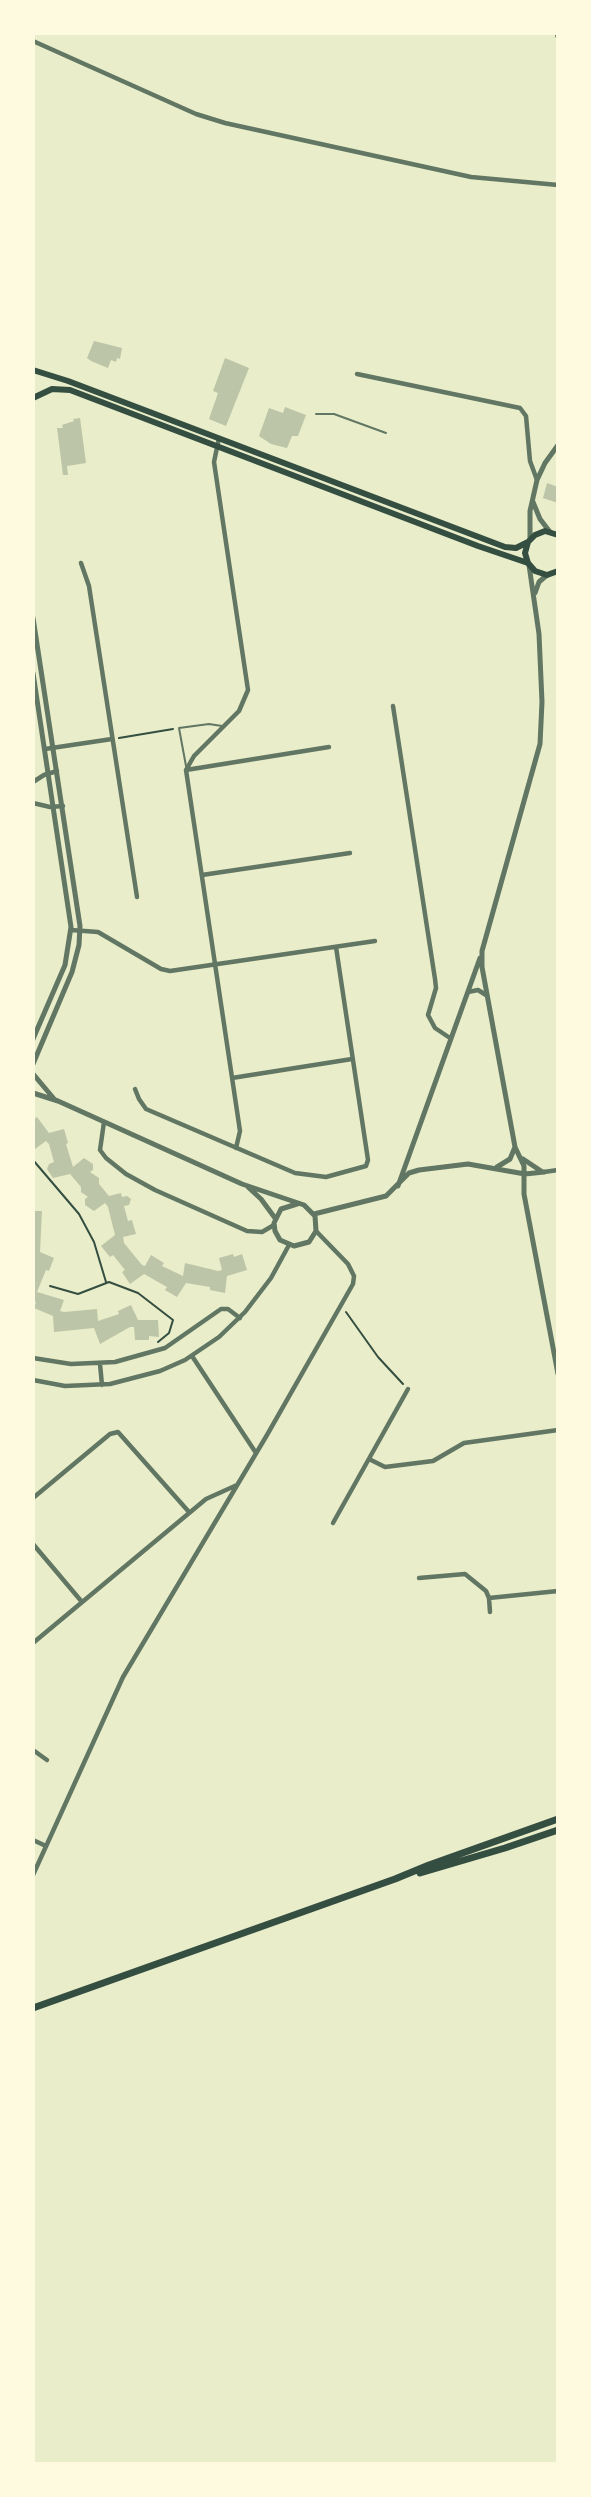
<!DOCTYPE html>
<style>
body{margin:0}
#map{position:relative;width:591px;height:2497px;overflow:hidden;background:#e9edc9;font-family:Quicksand,sans-serif}
canvas{display:block}
.frame{position:absolute;inset:0;border:35px solid #fefae0;pointer-events:none}
</style>
<div id="map">
<canvas width="591" height="2497"></canvas>
<div class="frame"></div>
</div>
<script>
const context = document.querySelector('canvas').getContext('2d');
context.lineJoin = 'round';
function paint(path, color) { context.fillStyle = color; context.fill(path, 'evenodd'); }
const toPath = rows => new Path2D(rows.map(r => 'M' + r).join(''));
function strokePath(path, color, width, dash) { context.strokeStyle = color; context.lineWidth = width; context.lineCap = dash ? 'butt' : 'round'; context.setLineDash(dash || []); context.stroke(path); }
paint(toPath([
 [94,341,122,348,120,359,117,358,116,362,111,360,108,368,91,361,87,358],
 [225,358,249,368,226,426,209,419,218,393,213,391],
 [285,407,306,415,298,436,292,436,287,448,271,444,259,436,269,408,283,413],
 [80,418,86,463,67,466,68,475,63,475,57,428,63,428,62,425,74,421,73,419],
 [547,483,558,487,558,503,543,498],
 [37,1117,49,1133,64,1129,68,1143,66,1144,73,1167,84,1158,93,1164,93,1170,90,1172,99,1178,99,1184,109,1196,121,1193,122,1197,127,1196,131,1199,129,1205,124,1206,128,1221,132,1220,136,1234,123,1237,124,1243,142,1265,145,1266,151,1255,164,1263,162,1266,183,1276,185,1263,218,1271,222,1270,219,1258,233,1254,234,1257,242,1254,247,1270,227,1276,225,1293,210,1290,210,1287,186,1283,177,1297,165,1290,167,1287,144,1274,130,1284,122,1272,125,1270,113,1255,110,1257,101,1246,115,1235,108,1207,105,1203,94,1211,85,1205,85,1199,88,1197,81,1192,81,1187,70,1174,53,1178,47,1169,49,1164,54,1162,49,1144,46,1141,35,1149,33,1146,33,1120],
 [33,1211,42,1211,40,1252,54,1258,49,1271,46,1270,37,1292,64,1300,60,1311,64,1312,97,1309,98,1321,119,1314,118,1311,131,1305,138,1320,158,1320,159,1337,149,1336,149,1340,135,1340,134,1327,130,1327,100,1344,94,1328,54,1332,53,1316,34,1308,36,1302,33,1301]
]), '#bcc5a7');
strokePath(toPath([
 [119,738,173,729],
 [33,1160,79,1214,94,1242,106,1282],
 [50,1286,78,1294,109,1282,138,1293,173,1320,169,1333,158,1342],
 [346,1312,378,1357,403,1384]
]), '#344e41', 2);
strokePath(toPath([
 [316,414,334,414,386,433],
 [186,766,179,728,209,724,222,726]
]), '#617663', 2);
strokePath(toPath([
 [33,41,196,114,225,123,471,177,558,185],
 [357,374,520,408,526,416,530,461,537,480],
 [81,563,89,586,137,897],
 [393,706,435,979,436,988,428,1015,435,1028,450,1038],
 [45,749,112,739],
 [186,770,240,1131,236,1148],
 [186,770,194,756,239,711,248,690,214,462,219,438],
 [186,770,329,747],
 [33,782,44,775,57,771],
 [33,803,50,807,63,806],
 [202,875,350,853],
 [71,930,98,932,161,969,170,971,375,941],
 [468,992,478,990,486,995],
 [232,1078,352,1059],
 [135,1089,139,1099,146,1109,295,1173,326,1177,366,1166,368,1160,336,947],
 [104,1122,100,1150,106,1158,126,1174,155,1190,247,1231,262,1232,274,1225],
 [544,1172,558,1170],
 [192,1356,256,1453],
 [33,1358,71,1364,115,1362,165,1348,221,1309,228,1309,240,1318],
 [100,1364,102,1385],
 [33,1380,65,1386,110,1384,160,1371,185,1360,219,1337,245,1312,271,1278,289,1245],
 [369,1459,385,1467,433,1461,464,1443,558,1430],
 [33,1498,110,1434,118,1432,189,1512],
 [333,1523,408,1389],
 [33,1544,82,1602],
 [419,1578,465,1574,486,1591,489,1598],
 [490,1612,489,1598,558,1591],
 [33,1643,206,1499,237,1485],
 [33,1750,47,1760],
 [33,1840,46,1846],
 [33,1875,123,1677,267,1435,353,1284,354,1276,348,1264,316,1231]
]), '#617663', 4.5);
strokePath(toPath([
 [557,33,558,37],
 [533,502,540,519,550,532],
 [530,540,530,511,537,480,545,463,558,445],
 [529,565,539,634,542,702,540,744,482,951,482,967,515,1147,524,1166,524,1194,558,1374],
 [535,593,539,582,547,575],
 [33,618,80,926,79,945,72,972,33,1064],
 [33,673,71,927,65,965,33,1039],
 [34,1075,55,1100],
 [33,1093,58,1101,242,1184,304,1205,315,1216,316,1231,309,1242,294,1246,280,1240,275,1231,274,1223,281,1209,297,1204],
 [523,1159,541,1171],
 [497,1167,510,1159,515,1147],
 [398,1186,480,958],
 [248,1187,261,1199,275,1218],
 [314,1214,386,1196,409,1173,419,1170,468,1164,525,1174,544,1172]
]), '#617663', 5);
strokePath(toPath([
 [33,370,68,381,505,547,516,548,528,542],
 [33,398,52,389,70,390,478,546,528,563],
 [558,535,545,531,535,535,528,542,525,553,528,563,535,571,547,575,558,571]
]), '#344e41', 6);
strokePath(toPath([
 [420,1873,505,1848,558,1830],
 [33,2008,395,1879,429,1865,558,1819]
]), '#344e41', 7);
</script>
